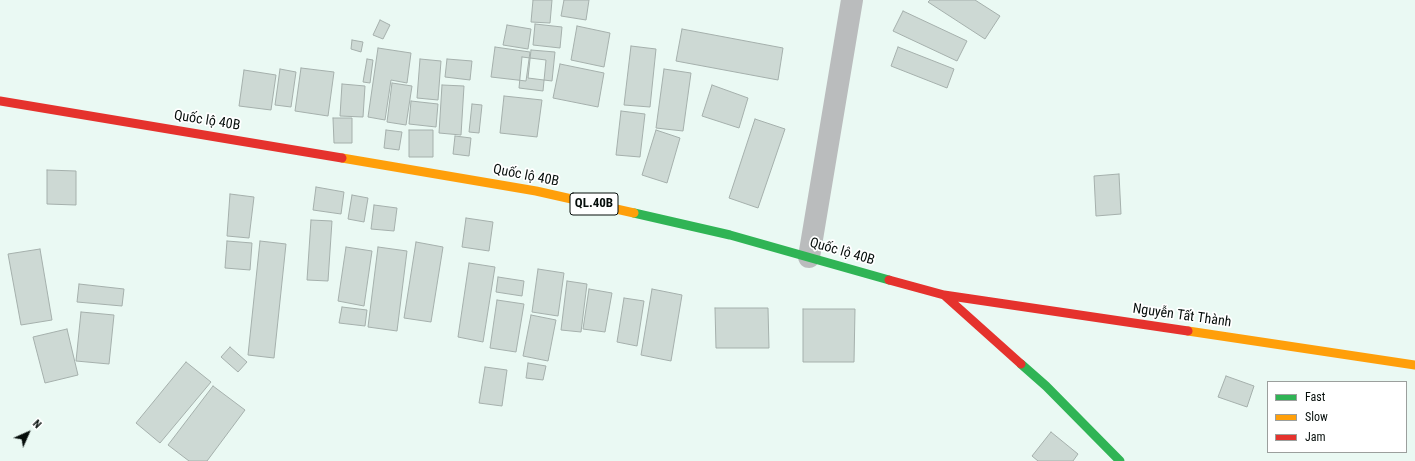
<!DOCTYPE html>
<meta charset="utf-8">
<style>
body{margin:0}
#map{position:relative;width:1415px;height:461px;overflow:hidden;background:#eaf9f3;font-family:"Roboto Condensed",sans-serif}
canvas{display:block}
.legend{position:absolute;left:1267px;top:381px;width:140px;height:72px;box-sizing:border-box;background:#fff;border:1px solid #9b9f9d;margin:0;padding:5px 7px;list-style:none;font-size:12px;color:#060e0b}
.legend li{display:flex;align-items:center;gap:8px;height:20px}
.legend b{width:20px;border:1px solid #9b9f9d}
.north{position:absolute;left:8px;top:413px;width:40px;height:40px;-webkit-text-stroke:3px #fff;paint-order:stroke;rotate:45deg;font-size:11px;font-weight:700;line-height:16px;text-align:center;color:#060e0b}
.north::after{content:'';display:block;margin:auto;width:14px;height:18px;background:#060e0b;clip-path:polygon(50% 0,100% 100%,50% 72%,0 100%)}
</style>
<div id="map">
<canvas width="1415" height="461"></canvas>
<ul class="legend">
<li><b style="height:5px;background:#30b455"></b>Fast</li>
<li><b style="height:5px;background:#ff9f0a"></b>Slow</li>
<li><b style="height:5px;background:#e5322d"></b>Jam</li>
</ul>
<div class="north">N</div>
</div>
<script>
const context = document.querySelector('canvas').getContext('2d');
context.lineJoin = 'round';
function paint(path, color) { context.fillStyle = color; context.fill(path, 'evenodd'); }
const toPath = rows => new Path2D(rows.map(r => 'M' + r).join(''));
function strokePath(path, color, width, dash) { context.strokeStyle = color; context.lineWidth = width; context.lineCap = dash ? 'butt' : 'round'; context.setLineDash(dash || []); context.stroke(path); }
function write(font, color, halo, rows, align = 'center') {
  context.font = font + ' "Roboto Condensed",sans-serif'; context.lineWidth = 3.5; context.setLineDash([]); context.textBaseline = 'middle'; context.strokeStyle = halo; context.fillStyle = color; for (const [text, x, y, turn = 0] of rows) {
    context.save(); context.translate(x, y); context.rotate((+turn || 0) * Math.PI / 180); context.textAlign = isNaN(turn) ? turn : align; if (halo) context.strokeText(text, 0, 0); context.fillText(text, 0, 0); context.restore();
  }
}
const building = toPath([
 [533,0,552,0,550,23,531,22,533,0],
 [564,0,589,0,586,20,561,16,564,0],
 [930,0,975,0,1000,16,985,39,928,2,930,0],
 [903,11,967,41,957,61,893,31,903,11],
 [380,20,390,25,383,39,373,35,380,20],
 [535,24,562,27,560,48,533,45,535,24],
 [507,25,531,29,528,49,503,45,507,25],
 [577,26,610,33,604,67,571,60,577,26],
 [682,29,783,48,778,80,676,61,682,29],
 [352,40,363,42,361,52,351,49,352,40],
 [631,46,656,49,650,107,624,105,631,46],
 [495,47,530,52,526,81,491,77,495,47],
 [898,47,954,69,947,88,891,66,898,47],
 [378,48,411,53,407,83,391,80,385,120,368,117,378,48],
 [531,50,555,52,552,81,528,78,531,50],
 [522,57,546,60,543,91,519,88,522,57],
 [367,59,373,60,370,83,363,82,367,59],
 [420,59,441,61,438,100,417,98,420,59],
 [447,59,472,61,470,80,445,77,447,59],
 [560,64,604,73,598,107,553,98,560,64],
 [301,68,334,72,328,116,295,111,301,68],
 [280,69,296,72,291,107,275,105,280,69],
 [664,69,691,73,683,131,656,128,664,69],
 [244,70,276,75,271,110,239,106,244,70],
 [392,83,412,86,406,125,387,122,392,83],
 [342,84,365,86,363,117,340,116,342,84],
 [442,85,464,86,461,135,439,133,442,85],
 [712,85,748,98,739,128,702,116,712,85],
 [504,96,542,100,537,137,500,133,504,96],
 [411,101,438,104,436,127,409,124,411,101],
 [472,104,482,105,479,133,469,132,472,104],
 [621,111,645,114,640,157,616,155,621,111],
 [333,118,352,118,352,143,334,143,333,118],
 [755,119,785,129,758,208,729,198,755,119],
 [386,130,402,132,399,150,384,148,386,130],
 [409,130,433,130,433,157,409,157,409,130],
 [656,130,680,138,667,183,642,175,656,130],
 [455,136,471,138,469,156,453,154,455,136],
 [47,170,76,171,76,205,47,204,47,170],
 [1119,174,1121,214,1096,216,1094,176,1119,174],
 [316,187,344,192,341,214,313,210,316,187],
 [230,194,254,197,249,238,227,236,230,194],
 [352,195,368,198,364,222,348,219,352,195],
 [374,205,397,208,394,231,371,229,374,205],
 [466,218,493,222,489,251,462,247,466,218],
 [311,220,332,221,328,281,307,280,311,220],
 [227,241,252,243,250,270,225,268,227,241],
 [260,241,286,244,274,358,248,355,260,241],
 [416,242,443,247,431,322,404,318,416,242],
 [346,247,372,251,364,306,338,301,346,247],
 [378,247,407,251,397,331,368,327,378,247],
 [40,249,52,320,21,325,8,254,40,249],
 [469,263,495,267,483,342,458,337,469,263],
 [538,269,564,273,558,316,532,312,538,269],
 [498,277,524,281,522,296,496,292,498,277],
 [567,281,587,284,581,332,561,330,567,281],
 [79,284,124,289,122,306,77,302,79,284],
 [589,289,612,293,605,332,583,329,589,289],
 [652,289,682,295,671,361,641,355,652,289],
 [624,298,644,301,637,346,617,342,624,298],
 [497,300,524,304,516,352,490,348,497,300],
 [342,307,367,310,365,326,339,323,342,307],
 [715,308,768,308,769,348,716,348,715,308],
 [803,309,855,309,854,362,803,362,803,309],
 [81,312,114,315,109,364,76,361,81,312],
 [531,315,556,320,548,361,523,356,531,315],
 [67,329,78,375,45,383,33,337,67,329],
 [230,347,247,362,238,372,221,357,230,347],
 [186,362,211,382,160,443,136,423,186,362],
 [528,363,546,366,543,380,526,378,528,363],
 [485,367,507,370,502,406,479,403,485,367],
 [1226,376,1254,386,1247,407,1218,397,1226,376],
 [213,386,245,410,207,461,189,461,168,445,213,386],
 [1051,432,1078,454,1073,461,1038,461,1032,456,1051,432]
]);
paint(building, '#cdd9d4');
strokePath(building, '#a5b0ac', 1);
strokePath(toPath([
 [809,257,852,0]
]), '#babcbd', 22);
strokePath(toPath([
 [634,213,730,235,889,280],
 [1021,364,1046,386,1120,461]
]), '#30b455', 9);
strokePath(toPath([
 [342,158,536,191,634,213],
 [1188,331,1415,365]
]), '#ff9f0a', 9);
strokePath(toPath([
 [0,101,342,158],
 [889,280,944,295,1021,364],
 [944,295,1188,331]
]), '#e5322d', 9);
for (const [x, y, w] of [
 [594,204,48]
]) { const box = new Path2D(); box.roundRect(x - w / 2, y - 11, w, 22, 3); context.fillStyle = '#fff'; context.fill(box); strokePath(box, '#060e0b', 1); }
write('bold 13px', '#060e0b', null, [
 ["QL.40B",594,204]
]);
write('14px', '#060e0b', '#fff', [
 ["Quốc lộ 40B",207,121,9],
 ["Quốc lộ 40B",526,176,11],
 ["Quốc lộ 40B",842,252,16],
 ["Nguyễn Tất Thành",1182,316,8]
]);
</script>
